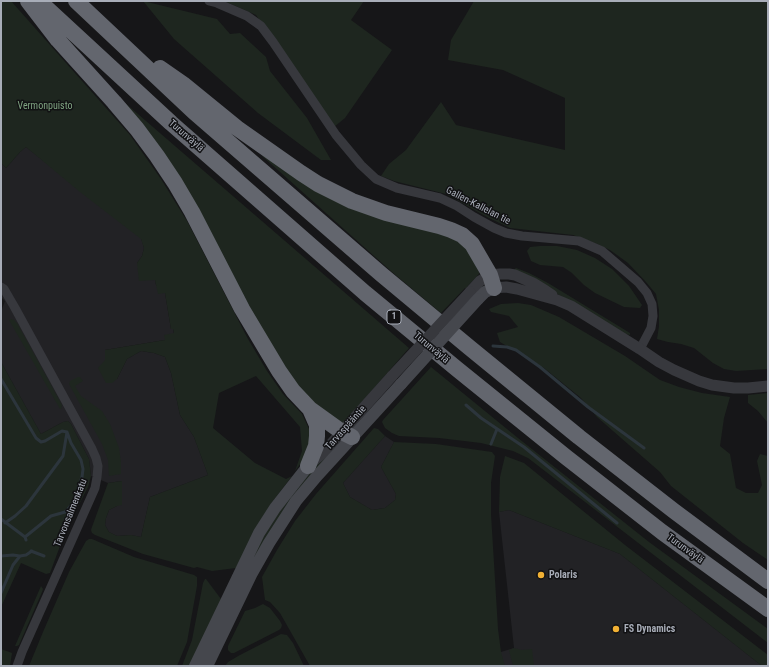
<!DOCTYPE html>
<meta charset="utf-8">
<style>
body{margin:0}
#map{position:relative;width:769px;height:667px;overflow:hidden;background:#161618;font-family:"Roboto Condensed",sans-serif}
canvas{display:block}
.frame{position:absolute;inset:0;border:2px solid #a8adb8;pointer-events:none}
</style>
<div id="map">
<canvas width="769" height="667"></canvas>
<div class="frame"></div>
</div>
<script>
const context = document.querySelector('canvas').getContext('2d');
context.lineJoin = 'round';
function paint(path, color) { context.fillStyle = color; context.fill(path, 'evenodd'); }
const toPath = rows => new Path2D(rows.map(r => 'M' + r).join(''));
function strokePath(path, color, width, dash) { context.strokeStyle = color; context.lineWidth = width; context.lineCap = dash ? 'butt' : 'round'; context.setLineDash(dash || []); context.stroke(path); }
function write(font, color, halo, rows, align = 'center') {
  context.font = font + ' "Roboto Condensed",sans-serif'; context.lineWidth = 3; context.setLineDash([]); context.textBaseline = 'middle'; context.strokeStyle = halo; context.fillStyle = color; for (const [text, x, y, turn = 0] of rows) {
    context.save(); context.translate(x, y); context.rotate((+turn || 0) * Math.PI / 180); context.textAlign = isNaN(turn) ? turn : align; if (halo) context.strokeText(text, 0, 0); context.fillText(text, 0, 0); context.restore();
  }
}
paint(toPath([
 [26,147,141,238,144,248,142,256,137,263,155,280,156,285,165,293,171,329,173,329,174,334,165,340,105,350,117,379,127,359,141,351,154,353,165,357,171,373,180,415,194,437,208,475,150,497,141,537,131,535,117,536,109,532,105,525,106,518,109,510,117,506,122,481,108,483,91,476,89,459,71,424,68,421,63,422,41,434,1,362,1,310,2,309,5,301,1,297,1,163,6,168,20,152],
 [385,436,394,442,381,467,396,494,395,500,385,508,372,510,350,497,343,483],
 [509,510,620,554,762,666,455,666,514,648,499,512]
]), '#222225');
paint(toPath([
 [1,1,11,1,130,135,161,179,187,221,248,339,267,371,283,394,302,414,309,429,309,443,304,459,295,471,302,451,300,427,256,376,219,393,213,428,255,463,286,479,292,476,273,501,260,521,236,568,212,571,197,567,194,568,143,554,95,535,92,533,91,530,92,527,108,483,122,481,122,505,117,506,109,510,106,518,105,525,109,532,117,536,131,535,141,537,150,497,208,475,194,437,180,415,171,373,165,357,154,353,141,351,127,359,117,379,112,383,106,383,98,368,105,360,105,350,165,340,164,335,174,333,173,329,171,329,165,293,158,294,155,280,139,281,137,263,142,256,144,248,141,239,80,192,26,147,20,152,6,168,1,163],
 [143,1,217,19,230,34,240,33,266,57,270,71,307,118,331,160,321,160,258,113,174,39],
 [224,1,364,1,351,20,392,50,345,118,334,127,256,15],
 [474,1,768,1,768,369,736,371,724,369,713,363,694,348,681,344,668,342,657,339,659,326,659,310,656,294,646,282,628,263,610,250,595,243,573,235,510,228,487,217,446,194,394,181,381,176,389,164,406,150,441,102,456,125,565,150,565,98,503,70,448,60,451,40],
 [124,102,409,348,340,427,296,385],
 [261,155,445,234,459,242,466,247,479,272,479,274,466,288,465,288,441,313,392,272],
 [540,246,557,246,577,250,595,258,612,269,629,286,642,305,640,308,624,307,595,293,584,285,572,273,563,267,540,265,531,261,527,251,530,247],
 [516,268,529,273,548,283,630,333,630,335,624,334,539,283,513,271],
 [518,303,531,305,559,317,625,356,660,380,679,387,702,393,730,397,724,418,720,446,730,454,736,488,746,493,758,493,762,485,757,461,760,454,768,456,768,560,743,543,671,486,660,472,597,417,581,398,544,368,500,342,497,333,518,327,509,316,491,312,489,309,501,304],
 [11,319,14,320,17,323,62,405,61,409,60,409,9,320],
 [1,362,41,434,63,422,68,421,71,424,89,459,91,476,88,487,66,530,50,573,46,574,21,563,1,607],
 [431,367,518,438,649,542,768,629,768,643,528,458,513,451,481,443,439,438,399,436,392,433,385,428,382,422,383,420],
 [78,377,80,377,83,381,75,386,81,396,102,411,110,424,119,448,121,462,121,474,109,476,108,460,102,444,69,384,70,381],
 [768,393,768,423,758,411,748,403,748,395],
 [374,428,378,429,385,436,343,483,350,497,372,510,385,508,395,500,396,494,381,467,394,442,436,444,492,452,495,456,491,483,491,514,498,629,501,652,505,666,310,666,280,613,270,602,265,600,262,577,277,550,295,521,316,494],
 [336,445,249,571,257,547,281,509,309,474],
 [505,456,524,463,625,545,768,655,768,666,762,666,620,554,509,510,499,512,500,477],
 [89,539,92,539,134,557,194,575,197,577,197,586,187,642,177,666,29,666,43,632,69,572,86,541],
 [205,579,206,579,221,599,191,666,182,666,192,640,203,583],
 [41,586,43,589,42,592,19,645,17,646,15,646],
 [263,604,270,608,280,621,282,625,281,628,279,630,234,653,231,653,228,650,228,646,245,611,255,608],
 [281,634,287,635,293,643,304,666,225,666,228,662,240,655],
 [514,648,522,650,532,649,534,666,513,666,509,650],
 [1,649,12,653,10,666,1,666]
]), '#1e261f');
strokePath(toPath([
 [493,346,507,347,516,350,540,367,588,407,644,448],
 [1,379,36,438,41,442,45,441,62,431,67,432,71,443,81,460,83,469,82,477,73,503,68,509,65,512,51,516,25,537],
 [466,405,481,418,524,447,617,523],
 [491,444,497,429],
 [1,519,25,537,26,540],
 [5,523,15,516,26,506,63,456,67,432],
 [31,551,44,556],
 [1,556,13,555,20,556,26,555,32,551],
 [1,593,13,565,20,556]
]), '#2c353c', 3);
strokePath(toPath([
 [209,1,217,3,247,16,261,26,273,42,336,135,361,165,376,179,397,188,440,198,457,206,474,217,494,228,506,233,522,236,579,241,602,251,638,282,647,293,652,304,653,316,651,328,640,349],
 [1,287,4,289,15,308,92,449,96,458,98,466,97,477,95,488,22,652,17,666]
]), '#37383d', 9);
strokePath(toPath([
 [494,288,506,287,517,289,557,300,571,306,640,349,659,362,674,370,699,381,712,385,734,388,748,388,768,386],
 [470,292,480,281,490,275,500,274,509,274,515,275,533,283,546,291,552,295],
 [311,463,323,453,392,376]
]), '#37383d', 11);
strokePath(toPath([
 [478,299,485,292,494,288],
 [195,666,259,533,275,508,308,466],
 [207,666,252,573,269,543,296,501,317,476,401,384]
]), '#45474d', 12);
strokePath(toPath([
 [28,1,58,40,114,102,137,129,157,156,175,183,192,212,242,309,279,371,293,391,310,409,342,432,352,437],
 [39,1,171,123,365,293,457,369,566,457,662,532,768,609],
 [76,1,194,112,381,274,470,348,579,437,674,511,768,581],
 [160,68,183,84,237,128,301,173,318,184,352,201,386,213,439,226,451,230,462,235,472,244,490,275,494,288],
 [308,466,316,446,317,436,317,425,310,409]
]), '#63666e', 16);
strokePath(toPath([
 [392,376,470,292]
]), '#37383d', 11);
strokePath(toPath([
 [401,384,478,299]
]), '#45474d', 12);
for (const [x, y, r, color] of [
 [541,575,4,"#f2b134"],
 [616,629,4,"#f2b134"]
]) { const dot = new Path2D(); dot.arc(x, y, r, 0, 2 * Math.PI); context.fillStyle = color; context.fill(dot); strokePath(dot, '#111113', 1.5); }
for (const [x, y, w] of [
 [394,317,14]
]) { const box = new Path2D(); box.roundRect(x - w / 2, y - 7, w, 14, 3); context.fillStyle = '#111113'; context.fill(box); strokePath(box, '#a8adb8', 1); }
write('bold 9px', '#a8adb8', null, [
 ["1",394,317]
]);
write('10px', '#7fa381', '#111113', [
 ["Vermonpuisto",45,106]
]);
write('10px', '#a8adb8', '#111113', [
 ["Turunväylä",186,136,41],
 ["Gallen-Kallelan tie",478,206,27],
 ["Turunväylä",431,348,40],
 ["Tarvaspääntie",346,428,-48],
 ["Tarvonsalmenkatu",71,513,-68],
 ["Turunväylä",685,549,36]
]);
write('bold 10px', '#a8adb8', '#111113', [
 ["Polaris",549,575],
 ["FS Dynamics",624,629]
], 'left');
</script>
